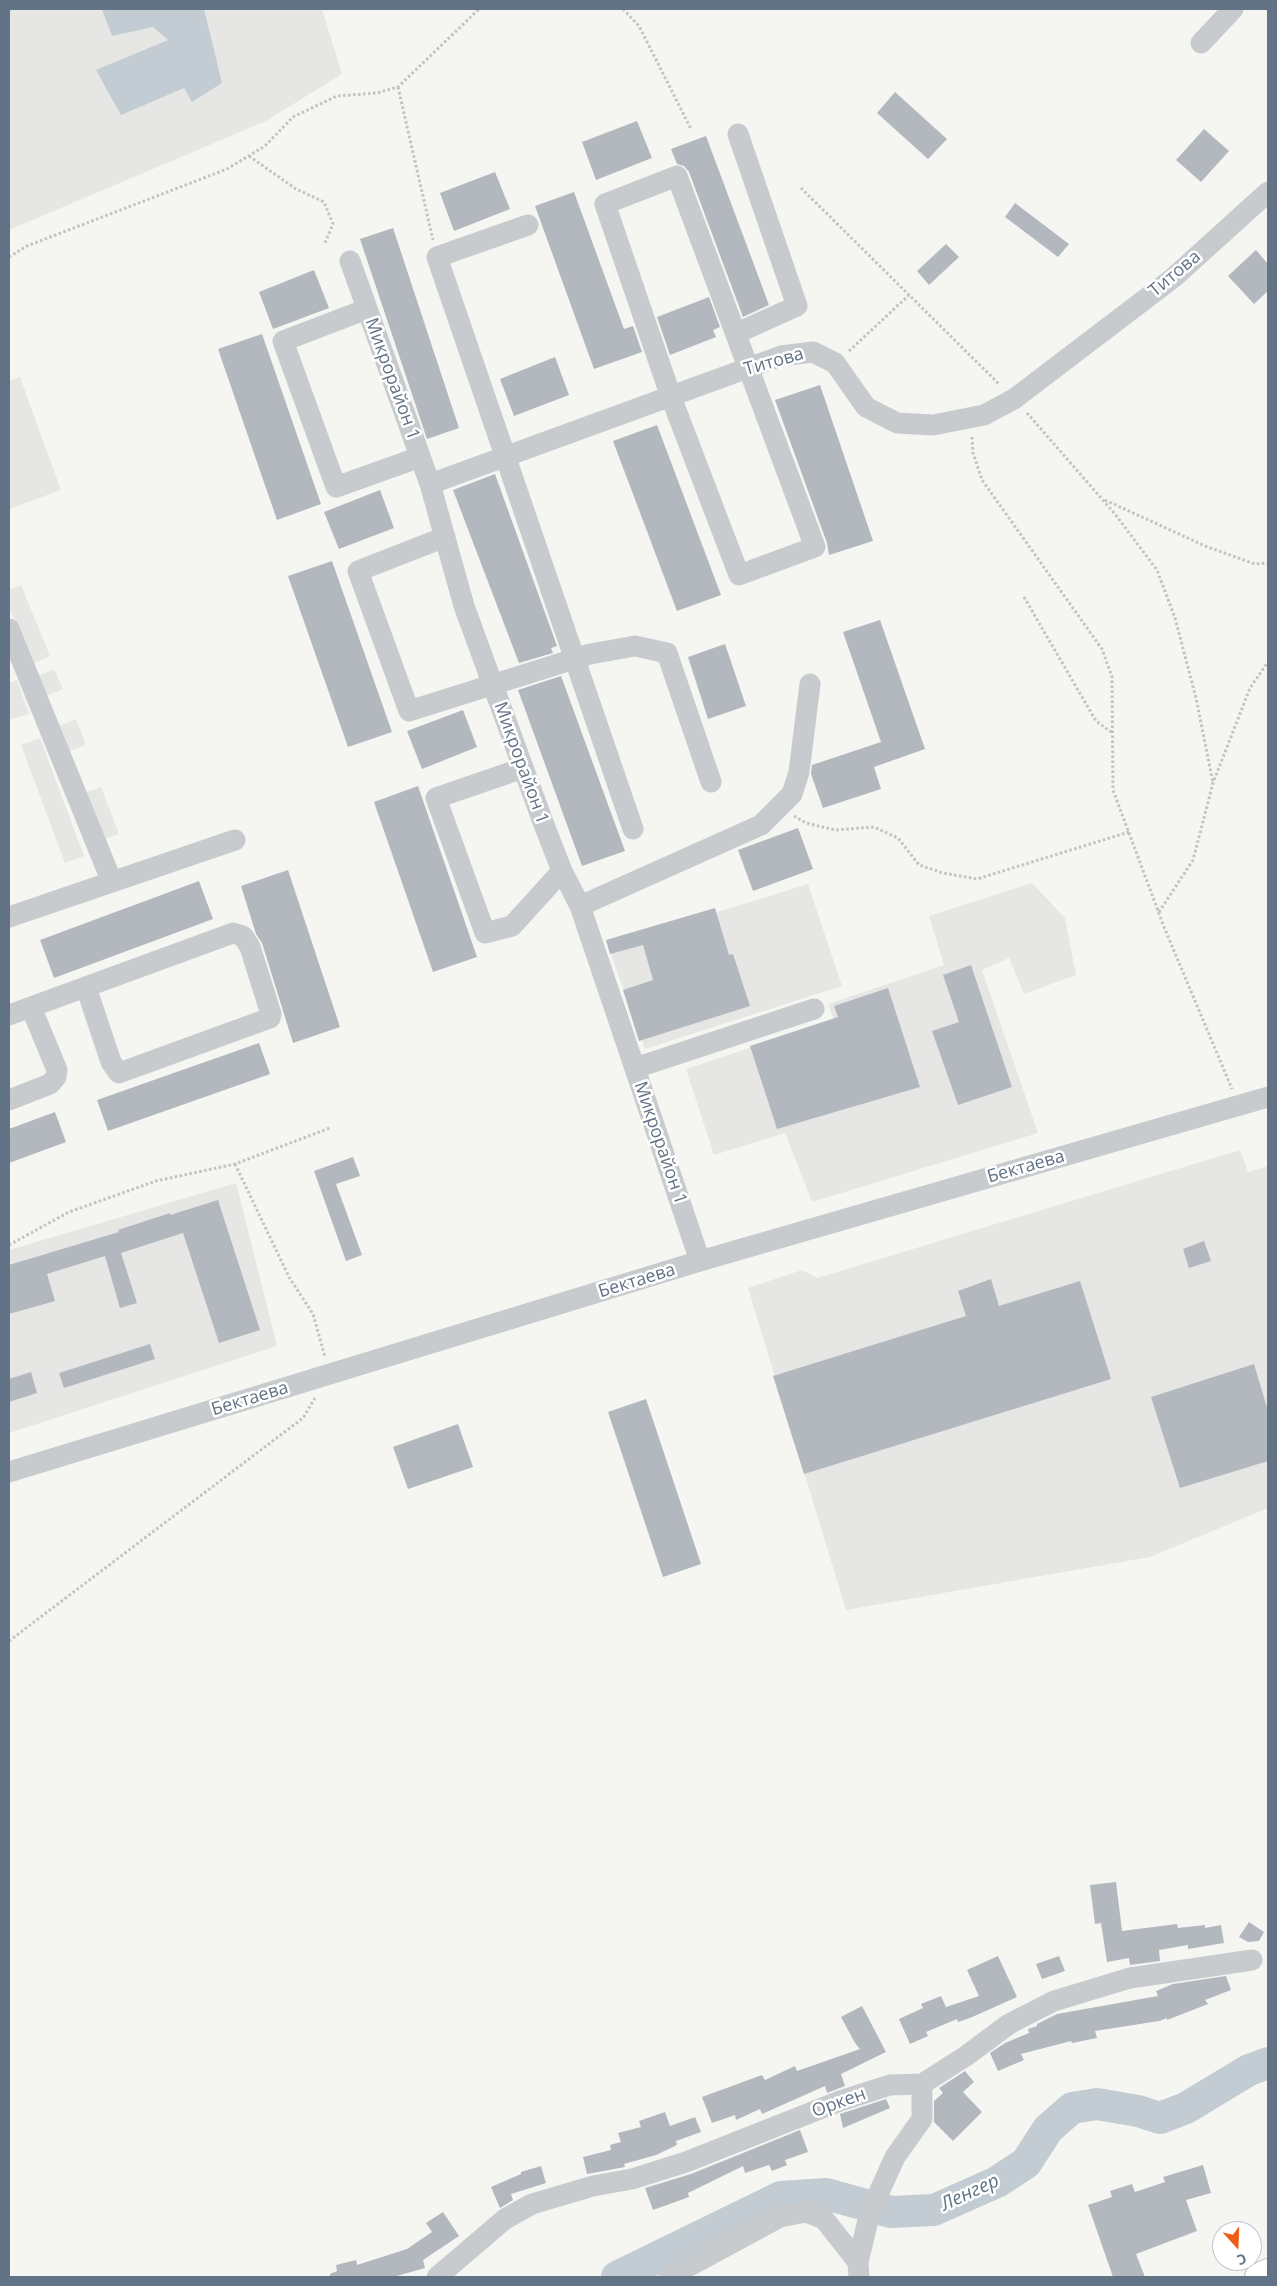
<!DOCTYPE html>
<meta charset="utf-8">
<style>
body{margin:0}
#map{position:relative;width:1277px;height:2286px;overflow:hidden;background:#f5f6f2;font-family:"Open Sans",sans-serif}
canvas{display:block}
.frame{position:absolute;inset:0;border:10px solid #627385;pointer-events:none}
.north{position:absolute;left:1212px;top:2221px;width:50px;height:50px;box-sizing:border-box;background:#fff;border:1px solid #c0c7ce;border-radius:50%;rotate:160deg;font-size:14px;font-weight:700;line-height:20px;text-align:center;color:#627385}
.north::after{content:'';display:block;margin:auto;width:18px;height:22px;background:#ef5d19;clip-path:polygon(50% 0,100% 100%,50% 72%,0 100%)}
</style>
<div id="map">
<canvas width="1277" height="2286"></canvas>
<div class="frame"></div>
<div class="north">С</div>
</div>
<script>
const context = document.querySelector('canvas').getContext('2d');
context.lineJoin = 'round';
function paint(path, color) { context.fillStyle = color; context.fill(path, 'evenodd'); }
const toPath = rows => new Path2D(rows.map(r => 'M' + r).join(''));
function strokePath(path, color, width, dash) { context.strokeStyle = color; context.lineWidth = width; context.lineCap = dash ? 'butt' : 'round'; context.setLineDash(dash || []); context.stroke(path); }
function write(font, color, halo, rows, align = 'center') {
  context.font = font + ' "Open Sans",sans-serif'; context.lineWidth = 5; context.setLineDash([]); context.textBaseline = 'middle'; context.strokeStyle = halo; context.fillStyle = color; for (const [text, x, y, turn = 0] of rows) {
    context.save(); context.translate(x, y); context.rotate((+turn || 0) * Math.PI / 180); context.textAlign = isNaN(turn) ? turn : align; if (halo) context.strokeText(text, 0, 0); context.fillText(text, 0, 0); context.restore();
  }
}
paint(toPath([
 [9,9,322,9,342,74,266,121,9,230],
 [20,377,61,490,9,509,9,381],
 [21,585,50,656,32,664,9,607,9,590],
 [54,669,63,689,46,696,38,676],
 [17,680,29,714,9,720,9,683],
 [76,719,86,745,65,753,54,728],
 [40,738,84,856,65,863,21,745],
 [101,787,119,834,100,841,82,794],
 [1032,883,1065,918,1076,975,1024,994,1009,958,982,970,1038,1133,812,1202,785,1133,714,1155,686,1069,834,1020,828,1004,944,965,929,916],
 [808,884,842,986,645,1049,608,946],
 [1240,1150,1248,1172,1268,1166,1268,1508,1150,1557,846,1610,748,1288,802,1270,817,1278],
 [236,1183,277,1346,9,1433,9,1250]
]), '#e6e7e5');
paint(toPath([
 [102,9,204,9,222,83,192,102,184,88,121,115,96,70,168,40,153,27,112,36]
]), '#c3ccd2');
strokePath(toPath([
 [617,2277,781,2197,826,2194,891,2212,934,2210,997,2182,1026,2163,1048,2129,1072,2108,1097,2104,1138,2111,1160,2118,1186,2108,1249,2070,1268,2063]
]), '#c3ccd2', 32);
paint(toPath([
 [895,92,947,139,928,159,877,113],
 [637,121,652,158,596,180,582,142],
 [1204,129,1229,151,1201,182,1176,160],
 [706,136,769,305,743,317,689,172,684,166,677,164,671,149],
 [495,172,510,209,454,231,440,193],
 [574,192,624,329,633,326,642,352,594,369,535,206],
 [1015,203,1069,244,1058,257,1005,217],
 [393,228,459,428,427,439,360,239],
 [946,244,959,257,929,285,917,271],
 [1256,250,1268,264,1268,291,1254,304,1228,276],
 [314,270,329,308,273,329,259,292],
 [709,297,720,327,713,330,716,337,670,355,657,317],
 [262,334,321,504,277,520,218,349],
 [555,357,569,395,514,416,500,379],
 [820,385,873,541,829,555,827,543,775,400],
 [657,425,721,595,677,611,613,441],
 [495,474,557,646,551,648,553,653,519,663,453,490],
 [380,490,394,528,339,549,324,512],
 [332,561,392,732,348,747,288,576],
 [880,620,925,749,874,767,881,789,823,808,811,774,812,765,881,742,843,632],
 [725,644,746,706,708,719,688,657],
 [561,676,625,851,582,866,518,690],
 [463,710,477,747,422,769,407,731],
 [418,786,477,957,433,972,374,802],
 [798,828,813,869,753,891,738,850],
 [288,870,340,1027,293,1043,262,943,256,934,241,886],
 [199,881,213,919,54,978,40,940],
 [715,908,729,955,733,954,750,1006,639,1041,623,990,653,980,643,945,610,954,606,940],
 [971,965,1012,1087,958,1105,932,1031,959,1022,943,975],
 [888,988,920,1087,777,1129,750,1046,838,1017,834,1006],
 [259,1043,270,1074,108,1131,97,1100],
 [55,1112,66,1142,9,1163,9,1129],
 [353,1157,360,1176,336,1184,362,1255,346,1261,314,1171],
 [218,1200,260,1330,219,1343,183,1233,121,1253,137,1303,120,1308,105,1256,47,1274,55,1301,9,1314,9,1265,119,1232,118,1230,170,1213,170,1215],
 [1204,1241,1211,1261,1189,1268,1183,1249],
 [991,1279,999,1306,1080,1281,1111,1379,804,1474,773,1376,966,1316,958,1291],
 [150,1344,155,1359,64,1388,59,1373],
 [1254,1364,1268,1411,1268,1461,1180,1488,1151,1397],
 [31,1372,37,1393,9,1402,9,1379],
 [646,1399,701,1564,663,1577,608,1412],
 [458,1424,473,1467,408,1489,393,1447],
 [1116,1882,1122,1931,1177,1924,1178,1928,1205,1925,1205,1928,1221,1925,1224,1943,1188,1949,1188,1945,1159,1950,1160,1961,1130,1965,1129,1958,1107,1962,1101,1923,1095,1924,1090,1885],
 [1249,1922,1264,1932,1259,1941,1248,1942,1239,1937],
 [998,1956,1017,1997,970,2018,958,2022,957,2019,926,2032,928,2036,910,2044,899,2019,923,2008,921,2004,941,1996,946,2007,979,1996,967,1970],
 [1059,1956,1065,1971,1042,1979,1036,1964],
 [1226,1976,1231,1990,1205,2000,1208,2004,1167,2020,1167,2018,1159,2021,1095,2031,1097,2038,1072,2043,1071,2041,1021,2054,1024,2060,998,2071,990,2053,1005,2043,1029,2033,1028,2029,1037,2026,1037,2024,1057,2014,1158,1996,1156,1991,1173,1984],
 [862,2006,886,2052,841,2074,845,2086,827,2093,825,2086,762,2114,760,2109,736,2120,735,2115,712,2123,702,2097,762,2075,765,2080,795,2066,797,2071,860,2049,855,2043,841,2017],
 [965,2071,974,2082,963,2092,982,2112,953,2141,934,2122,934,2101,943,2093,939,2088],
 [886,2099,890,2108,843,2128,840,2114],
 [665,2112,670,2126,695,2117,701,2132,676,2141,677,2145,656,2155,624,2164,625,2167,587,2174,583,2157,611,2150,610,2145,621,2142,618,2133,641,2127,639,2121],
 [800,2130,808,2152,785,2160,787,2165,772,2171,769,2165,745,2173,743,2166,688,2193,689,2197,653,2210,645,2188,691,2174],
 [1203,2165,1211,2193,1186,2200,1197,2231,1136,2254,1145,2277,1113,2277,1088,2205,1112,2197,1110,2191,1132,2184,1135,2192,1165,2182,1163,2177],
 [541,2166,546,2183,511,2194,513,2200,500,2208,491,2187,521,2174,521,2172],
 [443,2212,459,2236,423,2260,425,2268,393,2277,330,2277,330,2274,337,2271,336,2265,356,2260,357,2265,407,2249,432,2232,426,2223]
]), '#b2b8be');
const major = toPath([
 [1258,2277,1268,2272]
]);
strokePath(major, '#babdc1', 28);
strokePath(toPath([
 [623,9,639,26,691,129],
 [398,87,433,240],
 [249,156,296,189,324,202,333,224,324,245],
 [801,188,1000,385],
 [9,257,27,246,227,169,265,146,293,117,337,96,377,93,398,87,479,9],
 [849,351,909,295],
 [1027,413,1115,514,1157,570,1175,618,1196,698,1213,783],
 [972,437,973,453,982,480,1102,649,1112,677,1113,790,1164,927,1232,1089],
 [1105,500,1205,546,1255,564,1268,563],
 [1024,597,1096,721,1111,732],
 [794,816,806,823,835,830,874,827,898,838,919,865,943,873,977,879,1129,832],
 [1159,912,1193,860,1213,783,1250,688,1268,662],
 [235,1164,289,1277,313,1314,325,1357],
 [9,1245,69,1212,156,1181,235,1164,330,1128],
 [9,1641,303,1418,315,1398]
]), '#c0c2c4', 3, [2.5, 2.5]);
strokePath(toPath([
 [1201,43,1233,9],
 [677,176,815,547,739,575,671,397,605,204,677,176],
 [528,225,437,257,633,829],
 [350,261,430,484,464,606,543,822,562,871,580,906,700,1261],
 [367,309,283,341,336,487,420,457],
 [737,333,797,306,738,134],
 [430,484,781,356,813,352,835,363,866,407,897,423,933,425,984,415,1014,399,1173,278,1268,192],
 [445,537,358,571,409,711,590,654,635,646,667,653,711,782],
 [9,629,112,882],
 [523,768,436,798,485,933,512,926,562,871],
 [580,906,761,825,792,794,799,772,810,684],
 [9,917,235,840],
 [9,1015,233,933,243,936,250,947,271,1014,270,1018,119,1073,111,1062,86,987],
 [635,1068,814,1009],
 [9,1100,50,1084,56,1077,57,1070,31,1007],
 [9,1472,700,1261,1268,1097],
 [437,2277,505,2219,532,2204,593,2186,632,2179,686,2162,840,2101,890,2085,922,2084,966,2056,1009,2024,1054,2001,1130,1978,1252,1960],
 [669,2277,780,2217,806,2212,824,2219,858,2262],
 [859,2277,858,2262,870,2212,895,2157,922,2119,922,2084]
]), '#c8cbce', 21);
strokePath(major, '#fff', 26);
write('18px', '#627385', '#fff', [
 ["Титова",1175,274,-40],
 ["Титова",774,362,-16],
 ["Микрорайон 1",392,379,70],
 ["Микрорайон 1",521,763,70],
 ["Микрорайон 1",660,1143,71],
 ["Бектаева",1026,1167,-16],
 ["Бектаева",637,1281,-17],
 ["Бектаева",250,1399,-17],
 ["Оркен",839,2103,-20]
]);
write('italic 19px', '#5e7582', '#fff', [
 ["Ленгер",970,2193,-25]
]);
</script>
